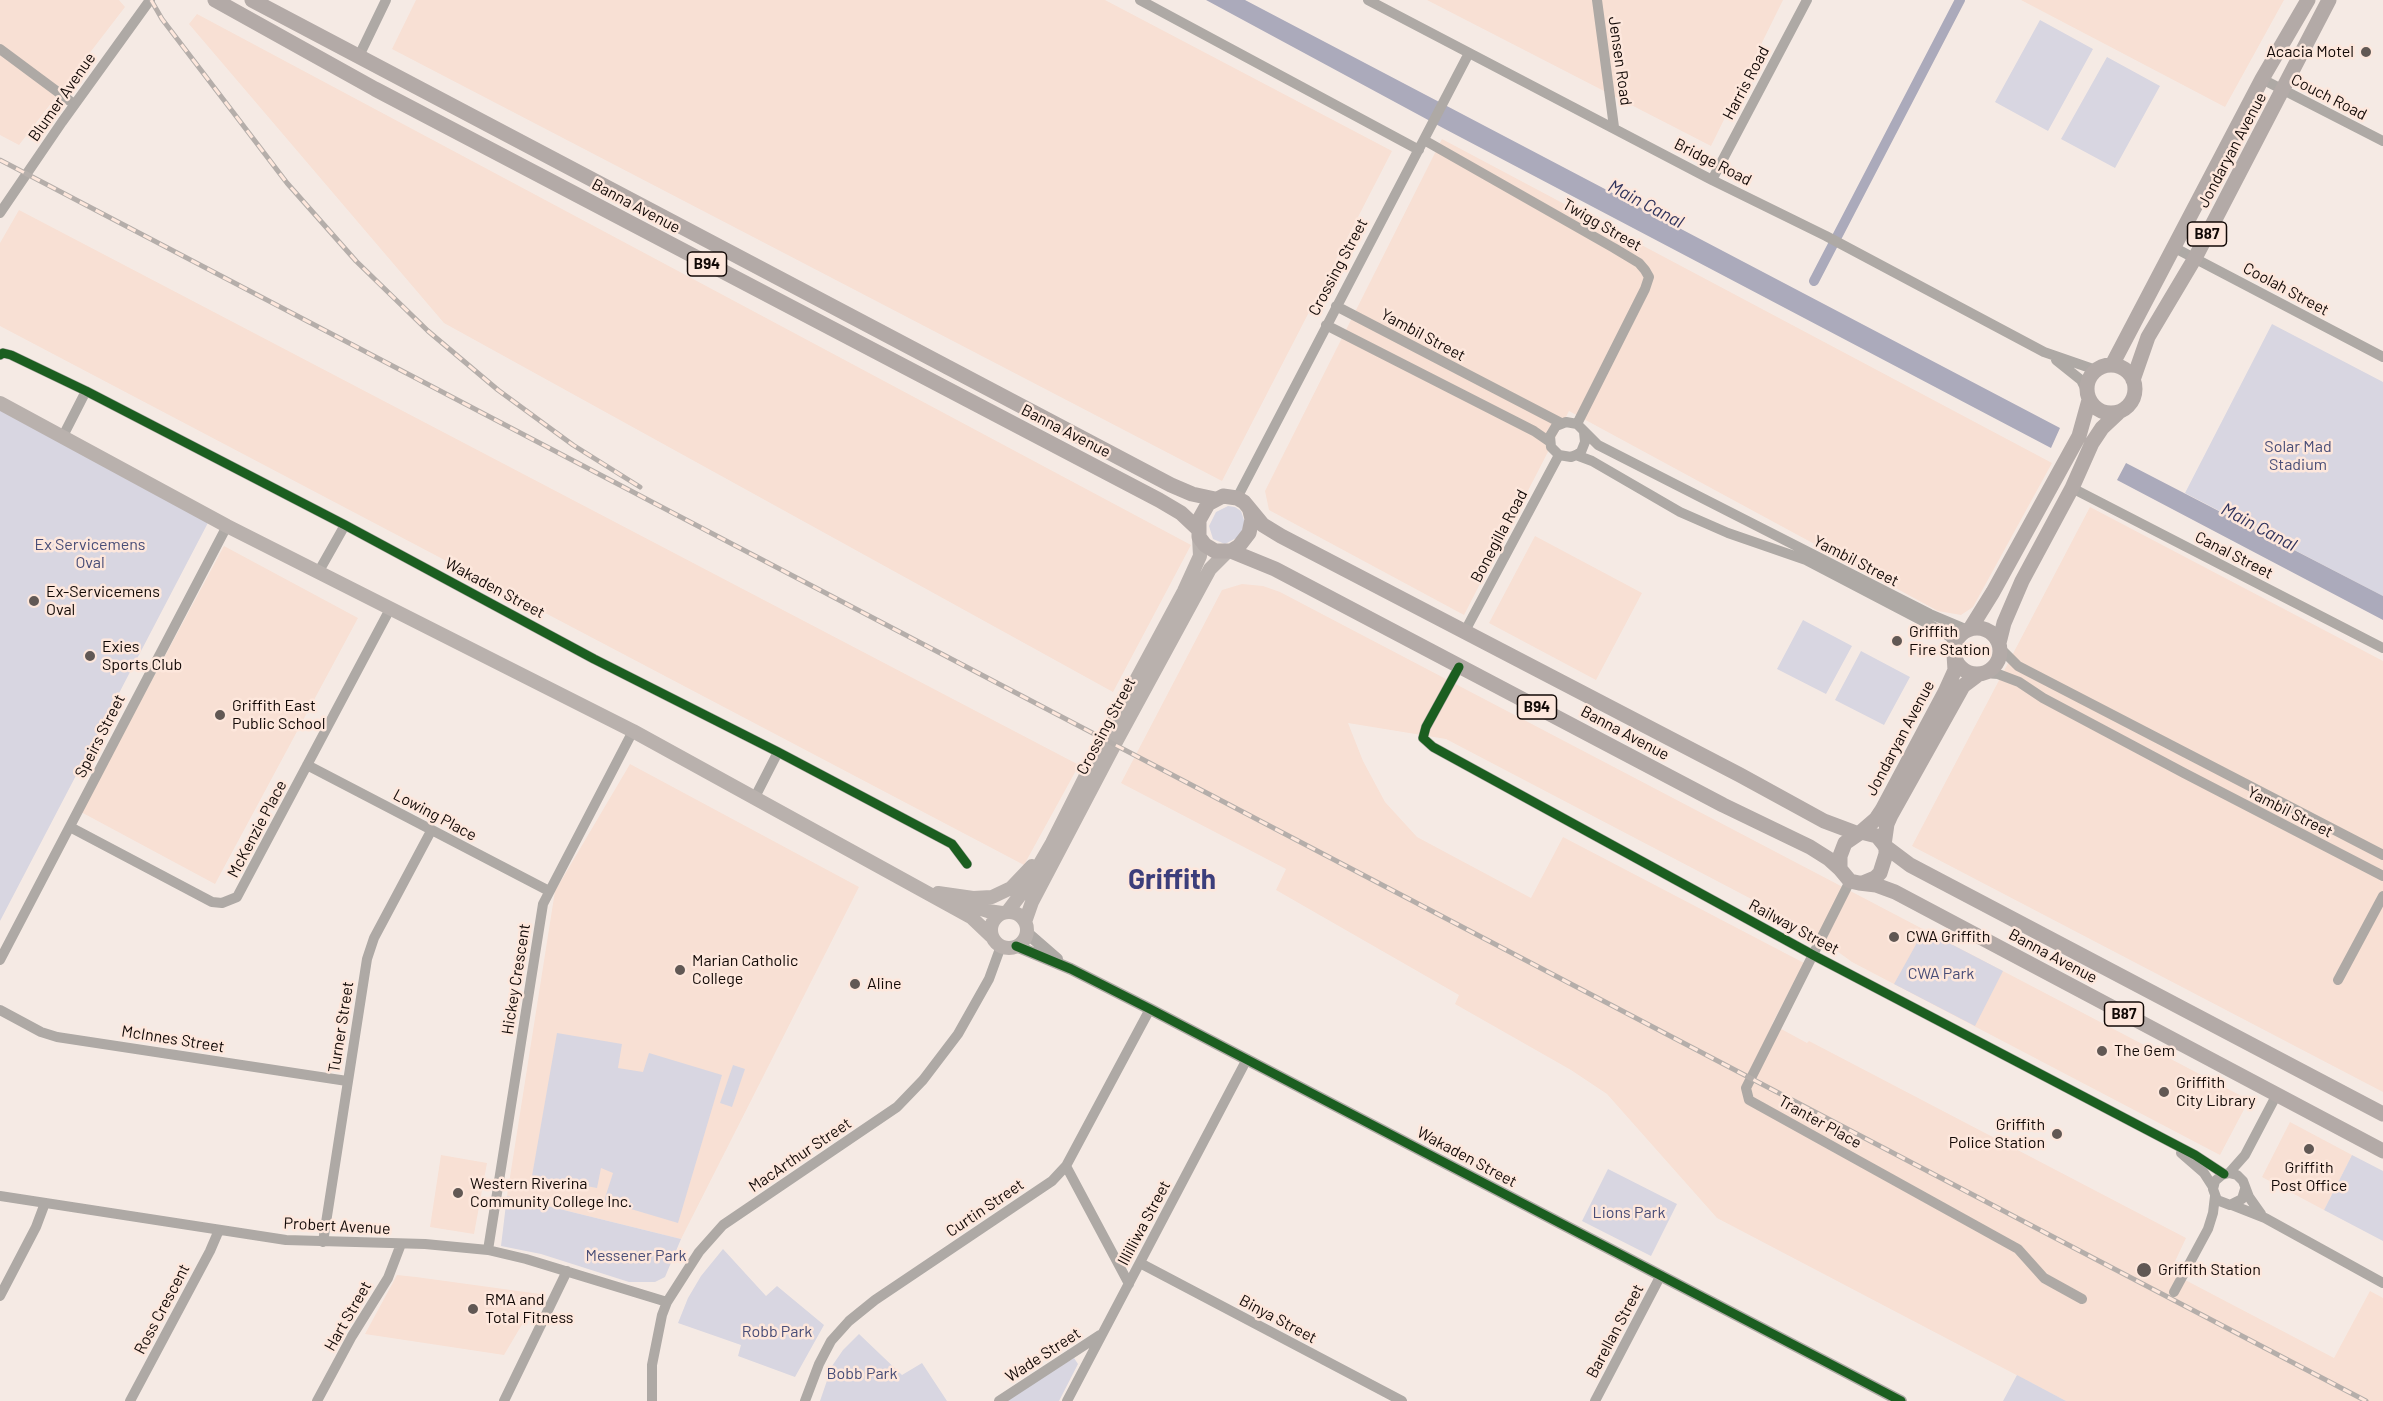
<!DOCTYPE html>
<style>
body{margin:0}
canvas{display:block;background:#f5eae4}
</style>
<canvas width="2383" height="1401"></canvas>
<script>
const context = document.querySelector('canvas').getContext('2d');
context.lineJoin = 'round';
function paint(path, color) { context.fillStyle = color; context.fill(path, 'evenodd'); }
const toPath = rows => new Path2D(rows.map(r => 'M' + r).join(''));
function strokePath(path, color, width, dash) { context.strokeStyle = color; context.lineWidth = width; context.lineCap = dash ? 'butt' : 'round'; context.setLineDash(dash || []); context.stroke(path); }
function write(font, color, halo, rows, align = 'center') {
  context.font = font + ' Barlow,sans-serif'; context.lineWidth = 5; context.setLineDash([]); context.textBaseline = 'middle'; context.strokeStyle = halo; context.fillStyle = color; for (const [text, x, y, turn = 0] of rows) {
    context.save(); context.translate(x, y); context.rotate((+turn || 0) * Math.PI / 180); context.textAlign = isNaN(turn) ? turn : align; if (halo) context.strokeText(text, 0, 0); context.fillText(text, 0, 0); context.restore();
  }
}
paint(toPath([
 [0,0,119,0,125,7,19,145,0,135],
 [416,0,1105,0,1392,151,1222,481,392,49],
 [1427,0,1783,0,1711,146],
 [2021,0,2284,0,2225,107],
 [197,14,1191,545,1113,692,444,323,189,24],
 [1442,139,2052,463,1973,607,1961,615,1938,611,1569,411,1464,615,1269,510,1265,491],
 [19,210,1079,765,1024,865,0,326,0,243],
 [2090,507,2383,661,2383,1092,1912,846],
 [1535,536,1642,593,1596,680,1489,623],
 [224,546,358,618,215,884,81,812],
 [1242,584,1263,586,1280,592,2249,1100,2220,1155,1852,962,1801,925,1446,739,1348,723,1363,761,1385,802,1417,837,1531,898,1563,837,1804,963,1772,1024,1807,1043,1809,1041,2186,1238,2170,1272,2334,1358,2370,1291,2383,1298,2383,1401,2066,1401,1717,1218,1607,1094,1571,1070,1455,1004,1459,995,1276,890,1286,869,1121,783,1222,590],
 [630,764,859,887,681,1239,507,1196,555,891],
 [2290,1122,2352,1155,2324,1210,2262,1177],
 [441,1155,487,1163,474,1234,430,1227],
 [397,1275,416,1277,540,1294,504,1355,365,1334]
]), '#f8e0d4');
paint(toPath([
 [2040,20,2093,49,2048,131,1995,102],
 [2107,57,2160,86,2115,168,2061,139],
 [2272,324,2383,382,2383,596,2185,493],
 [0,407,211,517,0,921],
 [1228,506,1235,507,1241,511,1245,523,1240,536,1225,544,1213,539,1209,526,1216,512],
 [1803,620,1852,646,1826,694,1777,669],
 [1861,651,1910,677,1884,725,1835,700],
 [1924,930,2003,971,1975,1026,1894,984],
 [557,1033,622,1044,618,1068,643,1072,649,1053,722,1075,678,1223,604,1201,613,1173,601,1168,597,1188,532,1176],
 [733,1065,745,1069,732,1107,720,1103],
 [2352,1155,2383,1171,2383,1241,2324,1210],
 [1608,1169,1677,1204,1651,1256,1582,1221],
 [507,1196,681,1239,665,1277,655,1282,629,1282,541,1254,501,1246],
 [723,1249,766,1296,777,1286,824,1325,795,1377,738,1356,741,1345,678,1323,688,1298,701,1276],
 [859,1334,902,1375,922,1363,947,1401,820,1401,832,1366,843,1350],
 [1074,1358,1078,1364,1059,1401,1003,1401],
 [2017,1375,2066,1401,2003,1401]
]), '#d8d6e1');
paint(toPath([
 [1206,0,1245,0,2060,428,2051,448,1443,128],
 [2126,463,2383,596,2383,620,2117,480]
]), '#abaabb');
strokePath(toPath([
 [1814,281,1960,0]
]), '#abaabb', 10);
strokePath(toPath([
 [1140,0,1419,150],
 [1368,0,1712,180,1826,236,2044,352,2096,370],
 [1597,0,1614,127],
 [0,49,74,104],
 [358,58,386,0],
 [2262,79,2383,141],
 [1424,140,1614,248,1639,263,1645,270,1649,277,1645,289,1577,424],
 [1712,180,1807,0],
 [0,213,62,122,150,0],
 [2175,248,2383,357],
 [1336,306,1561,423],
 [1326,325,1534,431,1550,442],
 [0,355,3,353,11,355,86,391,345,525,594,659,778,752,952,844,967,864],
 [2056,360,2081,380,2087,392],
 [1584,432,1585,442,1581,452,1576,455,1571,457,1559,455,1551,447,1550,436,1556,426,1566,422,1577,424,1598,445,1930,614,1968,630],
 [63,436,86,391],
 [1576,455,1592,461,1680,512,1728,533,1806,560,1938,629,1951,638,1954,649],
 [2072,488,2383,648],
 [1237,498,1469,53],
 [319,571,345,525],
 [1465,631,1559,455],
 [2000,648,2018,666,2383,855],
 [1459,667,1426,727,1423,738,1433,747,1813,955,2195,1155,2224,1174],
 [1984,673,1998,674,2019,682,2043,698,2184,773,2383,876],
 [307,765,549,891],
 [754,799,778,752],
 [70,827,212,902,222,903,237,897,390,609],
 [1850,881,1746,1088,1749,1100,2018,1249,2044,1278,2082,1299],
 [0,960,227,526],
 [2338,980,2383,896],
 [0,1010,41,1032,57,1037,347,1081],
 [2181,1153,2204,1173,2213,1187],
 [1066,1166,1129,1284],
 [2229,1173,2245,1155,2276,1096],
 [2245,1189,2242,1199,2230,1205,2217,1200,2213,1189,2215,1181,2222,1175,2229,1173,2237,1175,2243,1181,2249,1197,2261,1214],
 [0,1196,286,1240,425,1244,488,1250,526,1259,667,1302],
 [2232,1205,2265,1218,2383,1283],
 [323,1242,367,959,374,938,431,831],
 [488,1250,543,904,633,731],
 [1140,1263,1402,1401],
 [2174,1292,2208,1229,2213,1213,2215,1196],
 [0,1296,36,1227,45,1203],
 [130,1401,210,1251,219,1230],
 [317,1401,352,1336,388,1278,401,1244],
 [504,1401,567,1271],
 [652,1401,652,1365,662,1315,667,1302,699,1252,723,1225,897,1107,923,1080,958,1034,989,979,1001,946],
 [805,1401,819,1364,831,1341,849,1321,875,1300,1052,1181,1066,1166,1150,1009],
 [999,1401,1100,1335],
 [1067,1401,1247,1059],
 [1595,1401,1661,1275]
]), '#aea9a5', 10);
strokePath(toPath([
 [1026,932,1057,959],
 [1016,946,1071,969,1150,1009,1901,1401]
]), '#aea9a5', 12);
strokePath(toPath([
 [0,403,227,526,633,731,971,917,991,936],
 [938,893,973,898,992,897,1011,888,1032,866],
 [959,902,988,911,1002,913],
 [1008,911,1027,886,1052,843,1107,734,1184,591,1200,556,1199,537],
 '991 930a18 18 0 1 1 36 0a18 18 0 1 1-36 0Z',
 [1025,922,1032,902,1117,740,1210,569,1227,552]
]), '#b9b1ad', 14);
strokePath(toPath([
 [215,0,375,89,1159,500,1181,513,1198,529],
 [252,0,1171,485,1192,494,1215,499],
 '2087 389a24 24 0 1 1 48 0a24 24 0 1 1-48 0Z',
 [2112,365,2262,79,2308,0],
 [2133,380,2148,337,2195,258,2329,0],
 [1250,511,1252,519,1249,533,1239,546,1231,551,1215,551,1205,545,1199,537,1199,520,1208,504,1223,496,1237,498,1244,502,1263,525,1281,536,1740,775,1824,821,1856,833],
 [1231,551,1275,569,1723,805,1810,847,1829,859,1840,869],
 '1954 651a23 23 0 1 1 46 0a23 23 0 1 1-46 0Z',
 [1970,629,1993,592,2079,436,2089,400],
 [1999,643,2004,623,2022,581,2072,488,2092,443,2102,428,2118,413],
 [1861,832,1876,819,1882,810,1945,692,1955,670,1954,654],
 [1884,845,1887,824,1891,815,1963,686,1979,674],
 [1886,847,1910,865,2383,1114],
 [1863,883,1875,878,1880,873,1886,854,1886,847,1877,836,1861,832,1845,843,1840,856,1840,869,1850,881,1859,883,1876,885,1895,892,2383,1151]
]), '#b3aaa7', 15);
const rail = toPath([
 [151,0,162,19,287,183,356,261,428,331,498,390,573,445,640,487],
 [0,160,2366,1401]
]);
strokePath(rail, '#b5aeaa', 5);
strokePath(rail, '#fde7dc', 3, [9]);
strokePath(toPath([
 [0,355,3,353,11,355,86,391,345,525,594,659,778,752,952,844,967,864],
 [1459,667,1426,727,1423,738,1433,747,1813,955,2195,1155,2224,1174],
 [1016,946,1071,969,1150,1009,1901,1401]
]), '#1b5e20', 9);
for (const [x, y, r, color] of [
 [2366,52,6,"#615854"],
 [34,601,6,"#615854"],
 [1897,641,6,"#615854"],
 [90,656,6,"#615854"],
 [220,715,6,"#615854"],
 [1894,937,6,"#615854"],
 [680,970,6,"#615854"],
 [855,984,6,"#615854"],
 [2102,1051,6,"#615854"],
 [2164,1092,6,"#615854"],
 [2057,1134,6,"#615854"],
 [2309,1149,6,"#615854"],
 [458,1193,6,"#615854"],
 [2144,1270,8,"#615854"],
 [473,1309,6,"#615854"]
]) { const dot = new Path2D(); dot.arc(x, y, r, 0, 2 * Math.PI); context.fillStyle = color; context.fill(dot); strokePath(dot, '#fde7dc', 2); }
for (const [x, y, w] of [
 [2207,234,39],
 [707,264,39],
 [1537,707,39],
 [2124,1014,39]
]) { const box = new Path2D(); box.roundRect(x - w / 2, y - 12, w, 24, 4.5); context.fillStyle = '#fde7dc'; context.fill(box); strokePath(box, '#120906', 1.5); }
write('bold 15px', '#120906', null, [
 ["B87",2207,234],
 ["B94",707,264],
 ["B94",1537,707],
 ["B87",2124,1014]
]);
write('16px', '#120906', '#fde7dc', [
 ["Acacia Motel",2354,52,"right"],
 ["Ex-Servicemens",46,592],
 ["Oval",46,610],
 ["Griffith",1909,632],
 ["Fire Station",1909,650],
 ["Exies",102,647],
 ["Sports Club",102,665],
 ["Griffith East",232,706],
 ["Public School",232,724],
 ["CWA Griffith",1906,937],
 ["Marian Catholic",692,961],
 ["College",692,979],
 ["Aline",867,984],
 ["The Gem",2114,1051],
 ["Griffith",2176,1083],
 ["City Library",2176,1101],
 ["Griffith",2045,1125,"right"],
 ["Police Station",2045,1143,"right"],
 ["Griffith",2309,1168,"center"],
 ["Post Office",2309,1186,"center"],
 ["Western Riverina",470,1184],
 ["Community College Inc.",470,1202],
 ["Griffith Station",2158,1270],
 ["RMA and",485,1300],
 ["Total Fitness",485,1318]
], 'left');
write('16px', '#120906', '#fde7dc', [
 ["Jensen Road",1620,61,82],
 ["Harris Road",1746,83,-62],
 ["Blumer Avenue",62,97,-55],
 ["Couch Road",2329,97,27],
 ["Jondaryan Avenue",2232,150,-62],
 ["Bridge Road",1713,162,27],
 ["Banna Avenue",636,206,28],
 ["Twigg Street",1602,225,30],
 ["Crossing Street",1338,267,-62],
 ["Coolah Street",2286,289,28],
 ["Yambil Street",1423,335,28],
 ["Banna Avenue",1066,431,27],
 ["Bonegilla Road",1499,536,-62],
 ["Canal Street",2234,555,27],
 ["Yambil Street",1856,561,27],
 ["Wakaden Street",495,588,28],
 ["Crossing Street",1106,726,-62],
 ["Banna Avenue",1625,733,28],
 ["Speirs Street",100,736,-63],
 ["Jondaryan Avenue",1900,738,-62],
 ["Yambil Street",2290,812,27],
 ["Lowing Place",435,815,28],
 ["McKenzie Place",257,829,-62],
 ["Railway Street",1794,927,28],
 ["Banna Avenue",2053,956,28],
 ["Hickey Crescent",516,979,-81],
 ["Turner Street",341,1027,-81],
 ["McInnes Street",173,1039,9],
 ["Tranter Place",1820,1122,29],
 ["MacArthur Street",800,1155,-34],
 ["Wakaden Street",1467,1157,28],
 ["Curtin Street",985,1208,-34],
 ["Illilliwa Street",1144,1223,-62],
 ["Probert Avenue",337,1226,3],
 ["Ross Crescent",162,1309,-62],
 ["Hart Street",348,1316,-60],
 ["Binya Street",1278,1319,28],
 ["Barellan Street",1615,1331,-62],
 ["Wade Street",1043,1355,-33]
]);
write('16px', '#484d77', '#fde7dc', [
 ["Solar Mad",2298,447],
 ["Stadium",2298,465],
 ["Ex Servicemens",90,545],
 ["Oval",90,563],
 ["CWA Park",1941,974],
 ["Lions Park",1629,1213],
 ["Messener Park",636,1256],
 ["Robb Park",777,1332],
 ["Bobb Park",862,1374]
]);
write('italic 18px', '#31345d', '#fde7dc', [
 ["Main Canal",1646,204,28],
 ["Main Canal",2259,527,28]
]);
write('bold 28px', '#3c3e7b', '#fde7dc', [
 ["Griffith",1172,880]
]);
</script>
